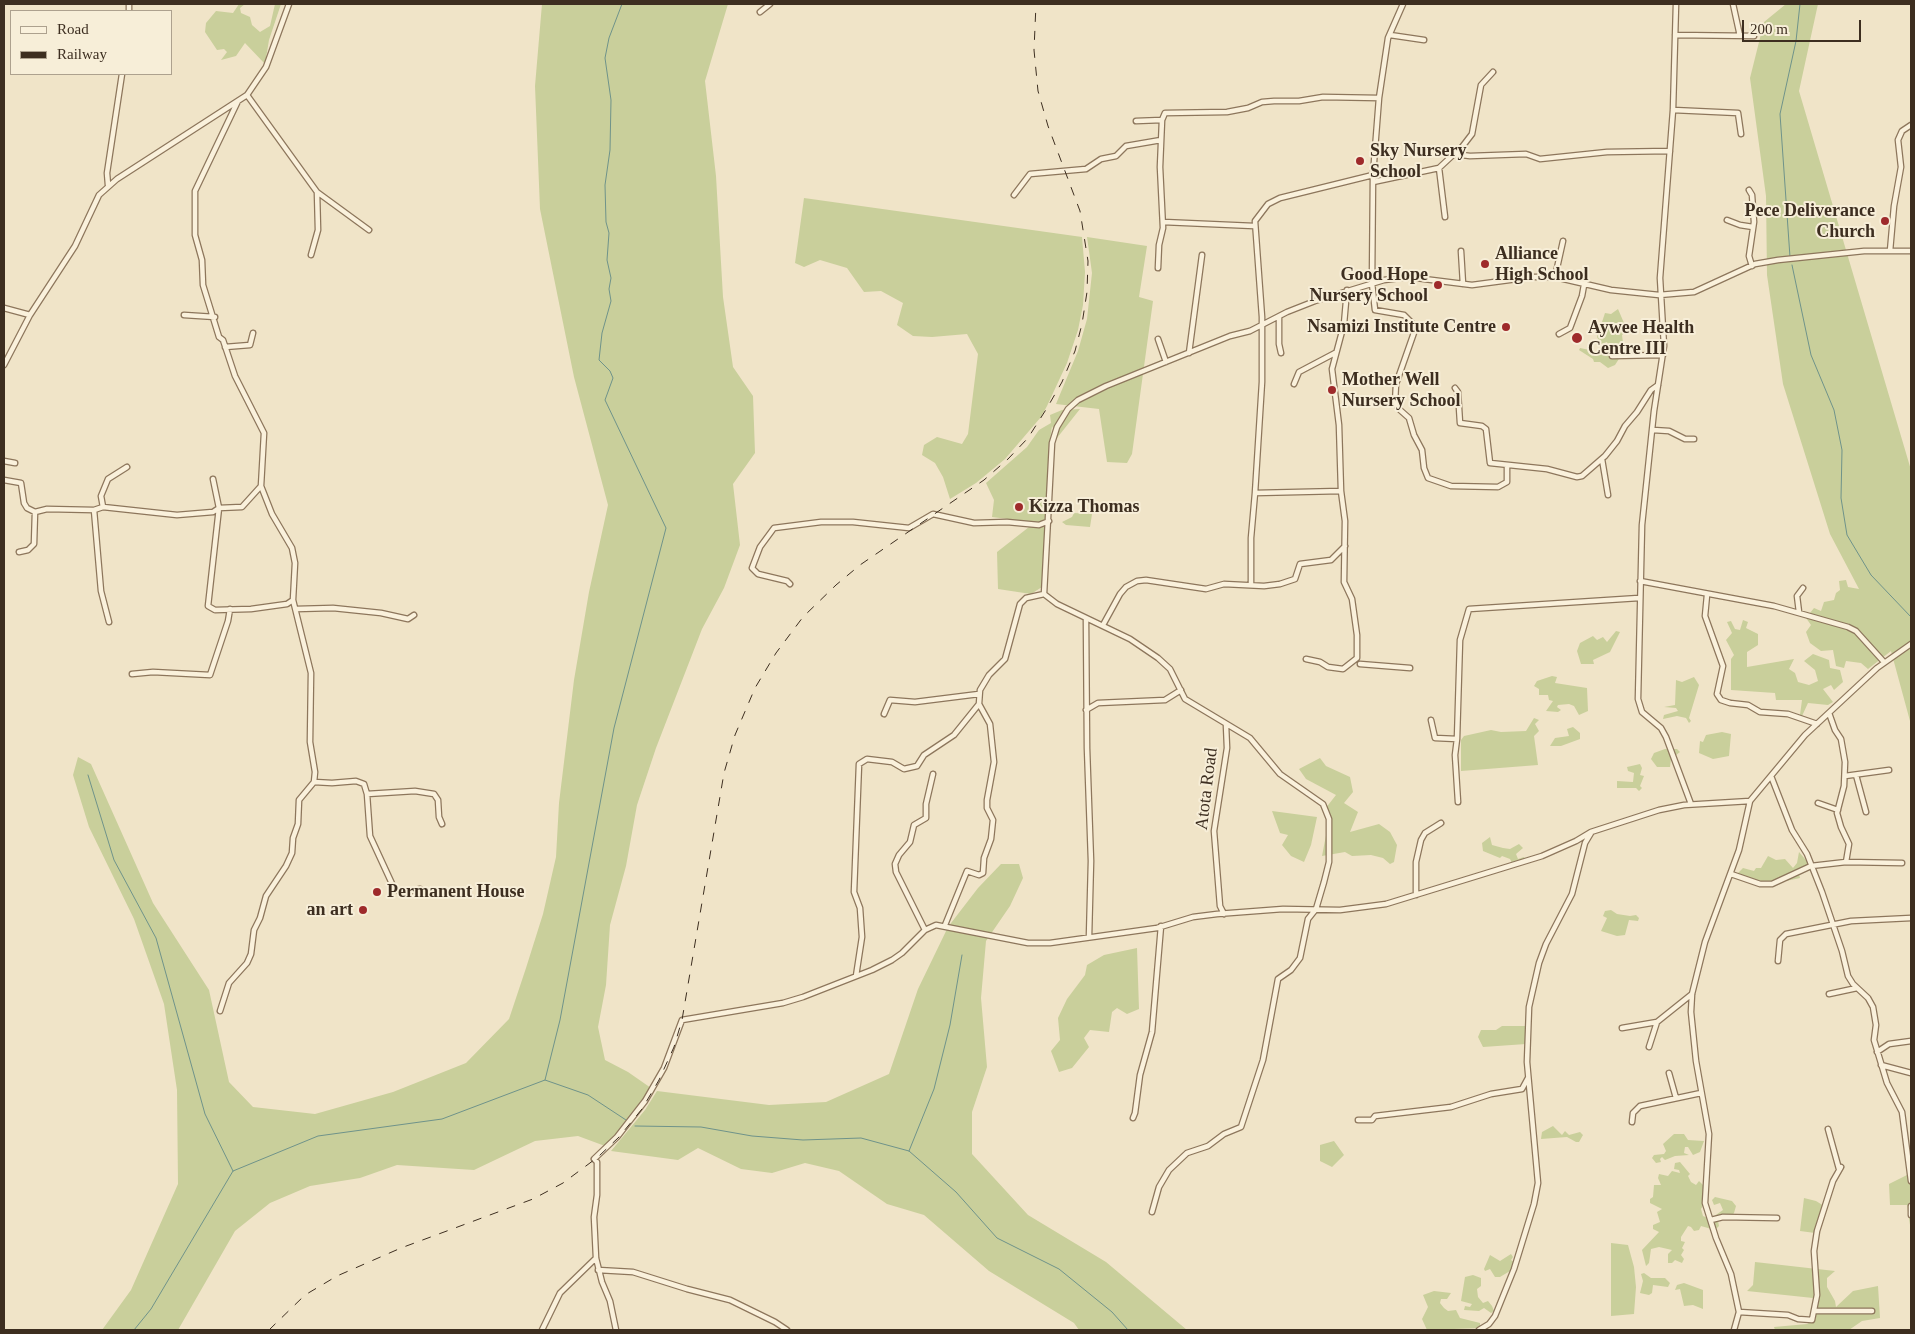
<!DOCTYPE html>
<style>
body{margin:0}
#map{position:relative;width:1915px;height:1334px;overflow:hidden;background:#f0e4c8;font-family:Georgia,serif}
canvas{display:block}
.frame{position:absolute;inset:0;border:5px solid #3d2e20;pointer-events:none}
.legend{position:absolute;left:10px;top:10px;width:162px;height:65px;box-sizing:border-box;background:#f7eed8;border:1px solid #ada18e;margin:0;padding:6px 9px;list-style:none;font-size:15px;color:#3d2e20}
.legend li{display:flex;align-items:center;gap:10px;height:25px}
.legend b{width:25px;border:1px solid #ada18e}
.scale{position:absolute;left:1742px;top:20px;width:119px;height:22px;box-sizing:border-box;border:2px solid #3d2e20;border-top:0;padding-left:6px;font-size:15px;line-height:18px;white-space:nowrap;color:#3d2e20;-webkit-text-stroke:4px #f7eed8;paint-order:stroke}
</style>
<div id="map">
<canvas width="1915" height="1334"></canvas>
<div class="frame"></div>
<ul class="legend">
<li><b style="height:6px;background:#faf1dc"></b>Road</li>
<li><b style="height:6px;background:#3d2e20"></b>Railway</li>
</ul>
<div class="scale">200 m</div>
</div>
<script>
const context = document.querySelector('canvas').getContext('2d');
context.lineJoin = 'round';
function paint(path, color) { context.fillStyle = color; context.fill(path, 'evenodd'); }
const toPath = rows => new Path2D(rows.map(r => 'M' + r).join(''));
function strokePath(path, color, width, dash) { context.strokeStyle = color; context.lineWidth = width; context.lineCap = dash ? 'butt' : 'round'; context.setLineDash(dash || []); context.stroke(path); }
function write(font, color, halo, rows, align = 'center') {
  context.font = font + ' Georgia,serif'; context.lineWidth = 4; context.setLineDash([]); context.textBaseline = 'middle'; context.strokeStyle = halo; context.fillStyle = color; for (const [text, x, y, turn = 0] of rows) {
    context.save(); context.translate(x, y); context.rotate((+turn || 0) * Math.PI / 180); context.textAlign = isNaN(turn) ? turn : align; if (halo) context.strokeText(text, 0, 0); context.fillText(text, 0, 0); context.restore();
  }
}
paint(toPath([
 [239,4,250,4,245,4,240,8,241,13,250,17,252,25,260,32,270,26,275,4,281,4,269,40,265,64,245,43,236,56,221,60,227,52,224,49,217,50,205,32,206,23,216,11,233,13],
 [542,4,728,4,705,81,716,176,723,297,733,367,753,396,755,453,733,484,740,545,724,588,702,629,656,748,637,805,626,866,610,925,606,985,598,1027,605,1060,628,1072,651,1088,640,1107,605,1146,578,1136,535,1141,474,1170,397,1165,360,1178,310,1186,270,1203,235,1231,178,1330,102,1330,131,1290,178,1184,177,1090,164,1004,134,919,89,827,73,775,78,757,91,764,153,903,209,990,229,1082,253,1107,315,1114,393,1092,466,1063,509,1019,526,968,543,914,556,857,559,803,574,680,589,592,608,505,574,377,540,209,535,86],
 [1786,4,1818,4,1799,91,1911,470,1911,743,1910,721,1891,651,1868,669,1861,663,1846,661,1844,668,1836,666,1833,650,1821,651,1810,643,1806,632,1811,625,1806,618,1814,608,1821,611,1824,602,1834,600,1836,593,1840,590,1839,581,1846,580,1848,587,1859,589,1830,534,1783,384,1767,275,1766,196,1750,78,1764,22],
 [804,198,1082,237,1085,272,1083,305,1078,330,1067,363,1047,406,1041,417,1005,459,976,483,950,499,943,477,935,463,922,455,924,445,937,437,962,444,968,434,978,354,967,334,932,337,913,336,897,325,903,303,881,291,864,292,847,268,820,260,804,267,795,263],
 [1087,237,1147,246,1139,297,1153,301,1132,454,1127,463,1107,462,1099,409,1056,404,1078,351,1087,319,1092,273],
 [1618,309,1624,323,1631,327,1622,335,1624,351,1615,365,1608,368,1600,362,1594,362,1593,359,1579,350,1580,348,1599,352,1609,347,1607,342,1601,344,1597,337,1605,313,1611,314],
 [1080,409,1057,438,1052,426,1049,447,1049,519,1039,523,992,517,994,500,986,483,1027,447,1039,430,1051,423,1050,415,1062,410],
 [1074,513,1092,514,1090,527,1066,525,1062,522,1072,517],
 [1029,527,1045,527,1042,587,1031,594,998,589,997,552],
 [1743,620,1748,622,1746,628,1758,634,1758,645,1747,652,1747,667,1794,659,1789,669,1795,673,1798,682,1809,685,1818,681,1815,670,1804,661,1813,654,1829,660,1830,668,1840,670,1843,682,1834,690,1831,685,1823,689,1833,702,1828,705,1808,703,1802,716,1800,715,1802,700,1776,700,1775,693,1731,690,1731,659,1734,655,1726,640,1732,633,1727,622,1731,621,1735,629,1740,630],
 [1616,631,1620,632,1610,652,1593,660,1594,664,1581,664,1577,651,1580,643,1593,636,1597,640,1603,637,1607,642],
 [1552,676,1557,677,1555,683,1587,688,1588,711,1579,715,1574,706,1569,704,1558,705,1557,707,1561,710,1558,712,1546,711,1553,701,1549,700,1548,695,1539,695,1539,689,1534,686,1537,681],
 [1694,677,1699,685,1689,718,1691,721,1689,723,1686,718,1677,716,1663,719,1664,715,1678,711,1676,708,1664,707,1675,705,1676,680,1682,682],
 [1534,718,1539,720,1535,724,1539,731,1534,736,1538,765,1461,771,1461,740,1464,736,1491,730,1501,732,1526,731],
 [1573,727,1580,733,1580,739,1561,746,1550,746,1555,738,1569,736,1567,729],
 [1722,732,1731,734,1729,756,1713,759,1699,753,1700,741,1703,742,1706,735],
 [1665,749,1677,749,1680,752,1671,759,1670,767,1657,767,1651,759,1654,753],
 [1320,758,1326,766,1350,777,1353,792,1344,803,1358,812,1350,832,1379,824,1390,832,1397,845,1394,862,1390,864,1383,858,1371,855,1352,856,1345,852,1322,856,1328,825,1325,809,1336,795,1306,779,1299,769],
 [1640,764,1642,768,1640,775,1644,776,1640,786,1642,788,1639,791,1636,788,1617,788,1617,781,1633,782,1634,773,1628,771,1627,767],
 [1272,811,1317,817,1311,845,1304,862,1291,856,1282,845,1288,835,1280,833],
 [1490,837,1492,845,1503,848,1510,849,1519,844,1523,848,1516,854,1518,859,1524,857,1525,861,1513,865,1510,859,1502,856,1500,858,1483,851,1482,843],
 [1799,852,1810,865,1799,874,1800,878,1786,881,1781,879,1770,883,1747,878,1738,873,1743,868,1754,871,1756,868,1761,868,1768,856,1776,860,1785,859,1793,868,1797,863],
 [1001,864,1019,864,1023,878,1010,906,986,941,981,998,987,1067,972,1112,972,1154,1028,1215,1106,1262,1187,1330,1079,1330,1074,1323,989,1271,924,1215,887,1204,839,1171,805,1163,772,1173,741,1169,698,1148,678,1160,611,1151,645,1110,657,1091,769,1105,826,1102,889,1074,918,989,948,927,978,888],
 [1611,910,1617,914,1630,916,1636,915,1639,918,1638,921,1629,920,1625,935,1617,936,1601,931,1607,918,1603,916,1605,911],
 [1137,948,1139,1009,1127,1014,1117,1008,1112,1012,1109,1032,1090,1030,1084,1038,1089,1047,1072,1068,1059,1072,1051,1051,1060,1040,1058,1018,1067,999,1085,975,1087,965,1104,955],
 [1502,1026,1525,1026,1526,1044,1483,1047,1478,1037,1481,1030,1496,1030],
 [1553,1126,1562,1135,1565,1131,1569,1135,1580,1132,1583,1135,1579,1142,1576,1142,1567,1137,1541,1139,1542,1132],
 [1674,1134,1684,1134,1688,1140,1704,1141,1700,1152,1693,1155,1688,1147,1685,1147,1684,1153,1689,1155,1675,1156,1665,1160,1662,1157,1660,1159,1661,1162,1656,1163,1652,1158,1654,1155,1664,1154,1666,1151,1663,1144],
 [1334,1141,1344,1155,1332,1167,1320,1161,1320,1145],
 [1680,1162,1690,1174,1688,1176,1691,1182,1696,1185,1699,1181,1703,1185,1705,1202,1701,1209,1703,1216,1710,1219,1723,1210,1720,1203,1714,1205,1712,1200,1715,1197,1732,1201,1736,1206,1734,1213,1731,1217,1726,1216,1718,1221,1719,1226,1715,1230,1701,1226,1699,1230,1694,1231,1691,1227,1688,1226,1681,1237,1681,1241,1685,1242,1682,1248,1684,1250,1681,1255,1684,1259,1682,1263,1675,1260,1672,1263,1668,1263,1668,1254,1672,1250,1659,1247,1651,1249,1649,1263,1646,1266,1642,1250,1659,1232,1653,1229,1653,1225,1660,1222,1657,1212,1662,1209,1650,1203,1650,1199,1653,1197,1654,1185,1661,1185,1658,1178,1659,1174,1668,1176,1672,1171,1680,1173,1679,1170,1674,1169,1675,1163],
 [1911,1173,1911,1225,1910,1225,1907,1205,1890,1205,1889,1184],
 [1804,1198,1816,1201,1824,1206,1815,1233,1800,1231],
 [1611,1243,1628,1245,1634,1267,1636,1287,1634,1314,1611,1316],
 [1511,1254,1513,1257,1511,1260,1514,1262,1510,1271,1500,1277,1495,1277,1490,1269,1485,1271,1484,1269,1490,1255,1500,1261],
 [1755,1262,1835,1271,1827,1278,1827,1287,1835,1301,1836,1307,1853,1291,1878,1286,1880,1318,1862,1321,1849,1330,1775,1330,1774,1327,1807,1324,1816,1319,1813,1298,1747,1291,1753,1285],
 [1644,1273,1651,1278,1665,1278,1670,1283,1668,1287,1653,1285,1652,1293,1649,1295,1640,1293,1643,1281,1641,1274],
 [1473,1275,1481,1278,1481,1286,1477,1289,1478,1297,1483,1303,1488,1301,1492,1306,1494,1311,1491,1313,1484,1308,1479,1311,1464,1310,1465,1306,1470,1307,1472,1304,1461,1301,1465,1277],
 [1684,1283,1703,1290,1703,1309,1693,1305,1684,1306,1680,1289,1675,1290,1677,1285],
 [1434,1291,1451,1293,1447,1299,1441,1299,1440,1303,1444,1308,1448,1311,1456,1310,1460,1318,1480,1323,1480,1328,1427,1330,1422,1319,1428,1307,1423,1295]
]), '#c9cf9b');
strokePath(toPath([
 [1790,257,1780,114,1796,41,1800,4],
 [1792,265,1811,355,1834,410,1842,450,1841,498,1847,535,1871,575,1911,617],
 [88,775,114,860,156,938,205,1114,233,1171],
 [545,1080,560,1020,614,728,666,528,605,400,613,378,610,371,599,360,602,333,611,301,609,289,611,278,607,260,609,233,606,222,605,185,610,150,611,100,605,58,609,38,622,4],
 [635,1126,701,1127,752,1136,803,1140,861,1138,909,1151,956,1192,997,1238,1059,1269,1112,1312,1128,1330],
 [909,1151,934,1089,950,1025,962,955],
 [134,1330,151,1309,233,1171,318,1136,442,1119,545,1080,588,1095,626,1120]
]), '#6f938a', 1);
const minor = toPath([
 [1403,4,1388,38,1379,98,1373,175,1372,283,1375,310,1404,315,1416,327,1396,384,1395,403,1400,410,1409,418,1414,435,1422,450,1424,468,1428,478,1451,486,1498,487,1507,482,1507,465],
 [1676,4,1673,110,1660,278,1664,346,1654,411,1642,525,1638,699,1642,712,1661,728,1666,737,1691,804],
 [1733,4,1740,36],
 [129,11,129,4],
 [760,12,770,4],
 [1390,35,1424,40],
 [1675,35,1754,36],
 [247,95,317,192,318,230,311,255],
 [1673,110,1738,113,1741,134],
 [1136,121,1162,120],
 [1454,154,1462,147,1472,134,1481,85,1493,72],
 [1439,168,1445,217],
 [1373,182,1439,168,1454,154,1470,156,1526,154,1540,159,1607,152,1670,151],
 [108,185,107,173,122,74],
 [1749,190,1752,195,1754,222,1749,256,1752,266],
 [317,192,369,230],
 [1014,195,1030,174,1086,169,1101,159,1116,156,1126,146,1161,140],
 [1727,220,1740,225,1753,227],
 [1163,222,1254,226],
 [1461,251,1463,284],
 [1890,251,1894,206,1901,167,1898,140,1902,131,1911,125],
 [1158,268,1159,245,1163,228,1160,167,1162,120,1165,113,1227,112,1248,108,1262,102,1274,101,1299,101,1323,97,1379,98],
 [1555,277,1563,241],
 [4,308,30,315],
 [184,315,215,317],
 [1279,317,1279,344,1281,353],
 [1559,334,1570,328,1582,296,1584,285],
 [1158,339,1166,362],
 [225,347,250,345,253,333],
 [1189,353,1202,255],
 [1612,356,1663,355],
 [4,365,30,315,75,246,99,195,117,179,247,95,266,67,289,4],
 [1294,384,1299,372,1335,353],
 [1455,388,1458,392,1460,423,1482,426,1486,429,1490,463,1547,469,1577,477,1582,476,1605,456,1617,441,1625,426,1637,412,1651,390,1658,385],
 [1653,430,1669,431,1685,439,1694,439],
 [1602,459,1608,495],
 [4,461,15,463],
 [4,480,21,483,24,503,27,508,35,512,47,509,94,510,103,507,101,496,108,479,127,467],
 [261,486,242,507,219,508,208,606,215,610,251,609,287,604,293,600],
 [1255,493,1262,382,1262,317,1255,221,1268,204,1280,198,1373,175],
 [103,507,177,515,213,512,219,508,213,479],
 [94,510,101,591,109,622],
 [19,552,28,550,34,544,35,512],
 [1640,581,1774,606,1848,627,1856,631,1884,662],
 [790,584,787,581,758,574,752,568,760,547,774,528,821,522,853,522,909,528,933,514,974,523,1007,522,1039,525,1049,521],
 [1251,584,1251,538,1255,493,1341,491],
 [1707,595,1705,616,1723,666,1717,694,1721,700,1730,703,1748,705,1760,712,1788,714,1817,724],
 [296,609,333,608,381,613,408,619,414,615],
 [1799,612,1797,596,1803,588],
 [1086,619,1087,748,1091,861,1089,937],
 [1103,625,1120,594,1126,587,1137,581,1146,580,1206,589,1224,584,1264,586,1280,584,1295,579,1300,564,1331,560,1345,546],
 [1306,659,1320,662,1328,667,1343,669,1357,658,1357,635,1352,599,1344,582,1345,521,1341,491,1339,425,1332,369,1344,324,1347,290],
 [1360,664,1410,668],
 [132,674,153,672,210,675,228,621,230,609],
 [1086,710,1098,703,1165,700,1181,690],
 [1829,713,1835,730,1841,739,1845,762,1844,786,1837,813,1841,827,1849,844,1846,862],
 [884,714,890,700,915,702,979,694],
 [1431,720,1435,738,1457,739,1460,640,1469,609,1639,598],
 [1457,739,1455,755,1458,802],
 [1856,775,1866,812],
 [1771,776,1792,830,1807,854,1822,892,1842,951,1848,976,1853,984,1868,998,1873,1007,1876,1025,1874,1040,1887,1083,1902,1112,1911,1181],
 [1845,776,1889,770],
 [314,782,332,783,356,781,364,784,367,794,370,836,394,888,401,893,420,889],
 [367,794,415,791,434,794,438,800,439,817,442,824],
 [1818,803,1838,810],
 [1731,874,1760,884,1772,884,1811,866,1846,862,1902,863],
 [1416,895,1416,862,1421,840,1425,833,1441,823],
 [1224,914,1220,906,1214,831,1227,748,1226,725],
 [945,925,967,871,979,875,983,873,984,858,991,839,993,820,987,808,987,800,994,762,990,724,979,704,980,690,989,675,1005,659,1020,604,1026,598,1044,594],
 [925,930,896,872,895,864,899,855,910,842,914,825,926,818,926,804,933,774],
 [1778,961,1780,940,1786,934,1851,921,1911,918],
 [856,976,862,937,860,908,854,892,859,764,867,759,892,762,904,769,917,766,924,755,954,735,979,704],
 [1829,994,1857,988],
 [220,1011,229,983,247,963,251,954,254,930,260,918,266,896,286,866,292,853,293,838,298,824,299,800,314,782,315,772,310,742,311,673,293,600,295,563,292,548,272,514,261,486,264,433,235,376,223,340,219,337,203,285,202,260,195,235,195,191,238,101],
 [1622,1028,1657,1022,1692,994],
 [1649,1047,1657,1022],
 [1877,1052,1889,1044,1911,1041],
 [1881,1065,1911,1073],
 [1669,1073,1676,1098],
 [1133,1118,1135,1113,1140,1075,1152,1032,1161,926],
 [1358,1120,1372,1120,1375,1116,1451,1107,1491,1094,1522,1089,1528,1078],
 [1632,1122,1633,1113,1640,1106,1701,1093],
 [1828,1129,1839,1169],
 [1911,1206,1911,1215],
 [1152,1212,1159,1187,1169,1170,1187,1153,1208,1146,1224,1134,1241,1127,1263,1060,1278,979,1291,970,1300,958,1308,919,1316,909,1324,882,1329,862,1329,819,1323,804,1280,774,1250,738,1185,699,1170,669,1158,658,1130,639,1057,604,1044,594,1052,443,1057,427,1068,409,1078,400,1106,386,1230,336,1250,331,1287,312,1315,301,1384,280,1408,277,1472,285,1532,277,1555,277,1611,290,1659,295,1694,292,1755,264,1778,260,1864,251,1911,251],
 [1711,1220,1723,1217,1777,1218],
 [598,1270,633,1272,687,1289,730,1300,775,1322,787,1330],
 [1814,1311,1872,1311],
 [1739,1312,1788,1315,1798,1319,1812,1320,1817,1295,1814,1251,1817,1231,1833,1181,1841,1167],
 [542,1330,560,1293,596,1258],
 [616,1330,610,1301,602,1282,596,1258,594,1217,597,1195,597,1162,594,1159,617,1137,645,1101,664,1068,682,1020,783,1003,803,997,872,970,892,960,902,953,925,930,936,925,1028,943,1050,943,1157,928,1193,917,1217,914,1283,909,1340,910,1386,904,1542,856,1576,841,1591,832,1659,810,1684,805,1750,801],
 [1479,1330,1489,1324,1495,1316,1514,1269,1534,1204,1538,1183,1527,1062,1529,1007,1539,963,1546,944,1572,894,1585,843,1591,833],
 [1734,1330,1739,1312,1731,1274,1716,1238,1705,1203,1709,1134,1696,1061,1691,1012,1692,994,1705,942,1739,850,1750,801,1805,735,1877,668,1911,644]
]);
strokePath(minor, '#8d765c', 7);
strokePath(minor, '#faf1dc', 4.5);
strokePath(toPath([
 [269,1330,305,1295,337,1276,401,1248,533,1199,563,1183,598,1157,619,1137,642,1109,659,1080,674,1047,682,1020,724,773,735,735,755,688,776,653,803,617,836,585,860,565,984,480,1008,459,1028,438,1047,408,1062,382,1075,351,1082,324,1087,292,1088,261,1080,211,1048,126,1038,91,1034,50,1036,4]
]), '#3d2e20', 1, [9, 9]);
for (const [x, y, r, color] of [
 [1360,161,5,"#9e2a2b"],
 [1885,221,5,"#9e2a2b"],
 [1485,264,5,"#9e2a2b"],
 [1438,285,5,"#9e2a2b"],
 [1506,327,5,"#9e2a2b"],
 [1577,338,6,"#9e2a2b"],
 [1332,390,5,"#9e2a2b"],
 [1019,507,5,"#9e2a2b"],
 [377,892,5,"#9e2a2b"],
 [363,910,5,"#9e2a2b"]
]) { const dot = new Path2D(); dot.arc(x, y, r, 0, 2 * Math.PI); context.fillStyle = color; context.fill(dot); strokePath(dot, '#f7eed8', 2); }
write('bold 18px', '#3d2e20', '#f7eed8', [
 ["Sky Nursery",1370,151],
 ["School",1370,172],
 ["Pece Deliverance",1875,211,"right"],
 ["Church",1875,232,"right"],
 ["Alliance",1495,254],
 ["High School",1495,275],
 ["Good Hope",1428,275,"right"],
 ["Nursery School",1428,296,"right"],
 ["Nsamizi Institute Centre",1496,327,"right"],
 ["Aywee Health",1588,328],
 ["Centre III",1588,349],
 ["Mother Well",1342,380],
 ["Nursery School",1342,401],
 ["Kizza Thomas",1029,507],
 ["Permanent House",387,892],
 ["an art",353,910,"right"]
], 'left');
write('18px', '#3d2e20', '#f7eed8', [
 ["Atota Road",1207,789,-83]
]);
</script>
